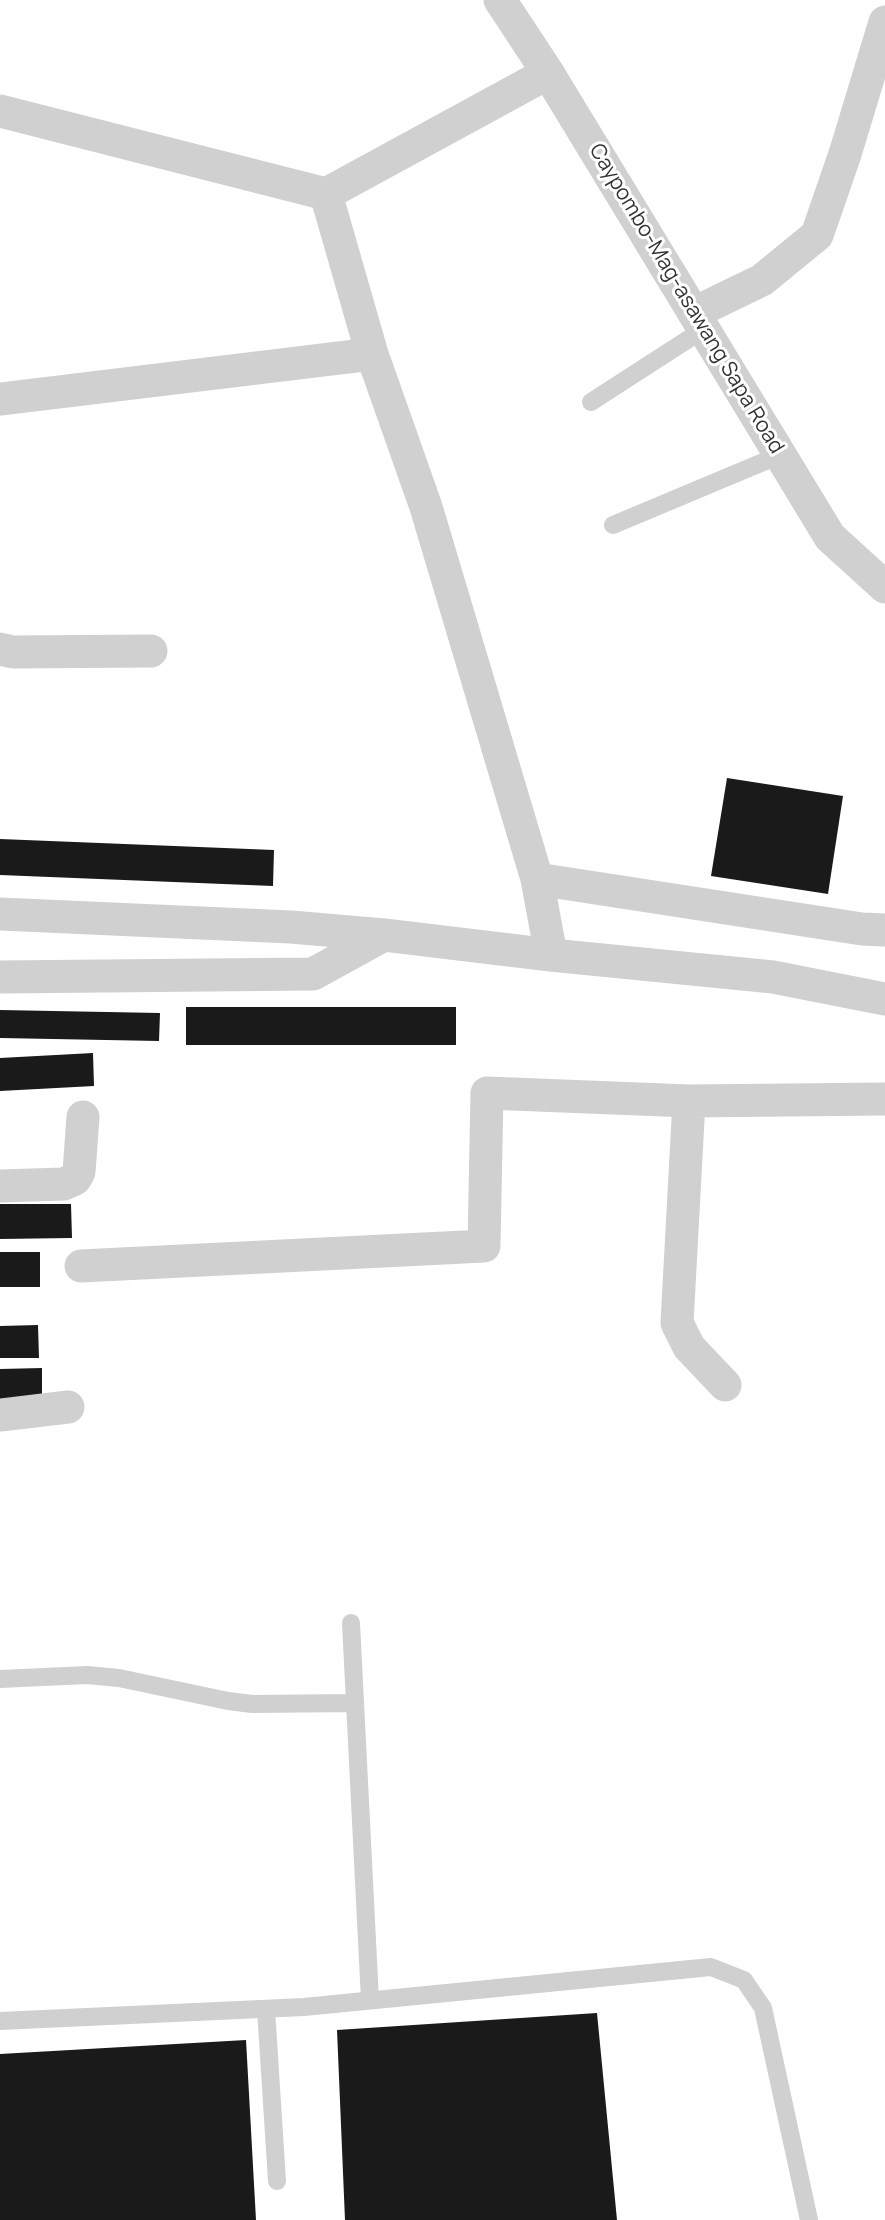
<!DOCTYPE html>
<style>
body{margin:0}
canvas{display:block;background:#fff}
</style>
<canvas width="885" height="2220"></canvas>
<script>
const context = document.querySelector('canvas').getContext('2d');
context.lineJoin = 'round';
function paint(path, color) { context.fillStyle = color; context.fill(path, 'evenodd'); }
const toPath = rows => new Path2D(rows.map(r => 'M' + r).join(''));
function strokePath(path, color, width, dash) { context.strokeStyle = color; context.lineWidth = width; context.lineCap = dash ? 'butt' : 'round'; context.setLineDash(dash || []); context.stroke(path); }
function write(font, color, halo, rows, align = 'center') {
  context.font = font + ' Manrope,sans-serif'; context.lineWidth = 6; context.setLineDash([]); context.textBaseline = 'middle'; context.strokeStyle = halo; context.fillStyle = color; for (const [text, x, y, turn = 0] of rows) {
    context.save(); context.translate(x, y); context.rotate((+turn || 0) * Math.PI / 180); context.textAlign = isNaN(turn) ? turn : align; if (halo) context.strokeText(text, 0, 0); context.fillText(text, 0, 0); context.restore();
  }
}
paint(toPath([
 [727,778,843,796,828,894,711,876],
 [0,839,274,850,273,886,0,875],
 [186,1007,456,1007,456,1045,186,1045],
 [0,1010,160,1013,159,1041,0,1038],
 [93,1053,94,1086,0,1091,0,1058],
 [0,1204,71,1204,72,1238,0,1239],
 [0,1252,40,1252,40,1287,0,1287],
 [38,1325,39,1358,0,1358,0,1326],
 [42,1368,42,1401,0,1402,0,1369],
 [597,2013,617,2220,345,2220,337,2030],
 [246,2040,256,2220,0,2220,0,2054]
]), '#1a1a1a');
strokePath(toPath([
 [591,402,704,329],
 [613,525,780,455],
 [351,1623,370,2000],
 [0,1679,87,1675,119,1678,228,1701,252,1704,355,1703],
 [266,2009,277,2181],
 [0,2021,304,2007,711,1967,744,1980,763,2008,809,2220]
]), '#d0d0d0', 18);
strokePath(toPath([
 [0,111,326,194,548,73],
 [326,194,372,354,426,507,537,879,551,955],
 [694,313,762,280,817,235,845,154,885,22],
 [0,399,372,354],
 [0,649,13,652,151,651],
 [537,879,862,929,885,930],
 [0,914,291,927,384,935,551,955,773,977,885,999],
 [0,977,313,974,384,935],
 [689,1101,677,1323,689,1347,725,1385],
 [0,1186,64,1184,75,1179,79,1172,83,1117],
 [81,1266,484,1246,487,1093,689,1101,885,1099],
 [0,1415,68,1407]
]), '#d0d0d0', 33);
strokePath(toPath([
 [500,0,548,73,830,537,885,587]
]), '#d0d0d0', 33);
write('21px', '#333', '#fff', [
 ["Caypombo-Mag-asawang Sapa Road",686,299,59]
]);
</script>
